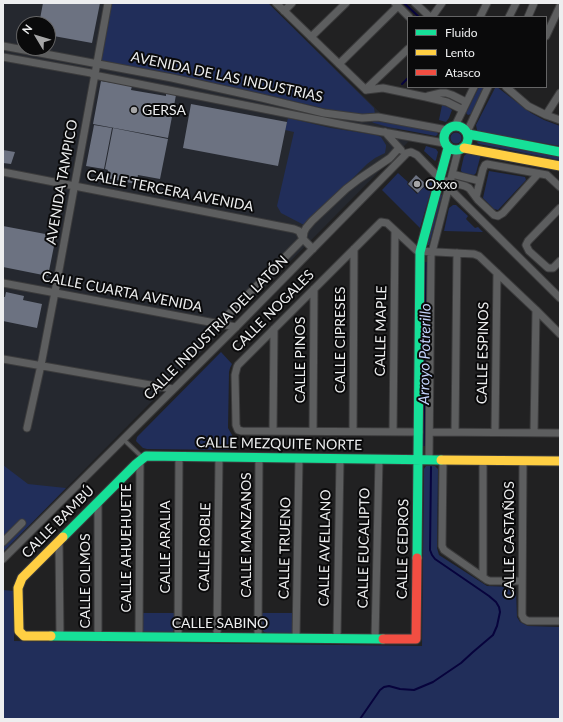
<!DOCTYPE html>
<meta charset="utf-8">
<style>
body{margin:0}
#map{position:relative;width:563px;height:722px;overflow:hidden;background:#212122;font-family:Lato,sans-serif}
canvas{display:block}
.frame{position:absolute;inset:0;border:4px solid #edeeef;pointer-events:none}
.legend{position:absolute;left:407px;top:16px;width:140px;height:72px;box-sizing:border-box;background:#0a0a0b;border:1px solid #656566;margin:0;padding:5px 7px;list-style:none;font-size:12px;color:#edeeef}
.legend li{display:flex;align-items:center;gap:8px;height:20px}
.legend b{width:20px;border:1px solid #656566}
.north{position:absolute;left:16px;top:16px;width:40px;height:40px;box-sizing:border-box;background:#0a0a0b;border:1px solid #656566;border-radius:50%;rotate:308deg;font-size:11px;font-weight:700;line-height:16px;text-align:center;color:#edeeef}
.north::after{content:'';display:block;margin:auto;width:14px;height:18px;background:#a6a6a7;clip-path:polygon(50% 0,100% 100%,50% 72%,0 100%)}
</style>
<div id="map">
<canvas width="563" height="722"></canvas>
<div class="frame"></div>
<ul class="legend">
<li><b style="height:5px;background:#16e098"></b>Fluido</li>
<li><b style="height:5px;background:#ffcf43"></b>Lento</li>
<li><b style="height:5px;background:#f24e42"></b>Atasco</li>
</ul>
<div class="north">N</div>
</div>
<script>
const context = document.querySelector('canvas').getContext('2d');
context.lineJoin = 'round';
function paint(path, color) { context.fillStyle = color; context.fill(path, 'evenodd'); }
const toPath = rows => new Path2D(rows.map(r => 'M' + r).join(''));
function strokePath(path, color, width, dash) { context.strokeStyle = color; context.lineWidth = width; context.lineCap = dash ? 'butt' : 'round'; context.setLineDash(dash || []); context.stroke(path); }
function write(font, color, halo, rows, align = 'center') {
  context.font = font + ' Lato,sans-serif'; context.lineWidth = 4; context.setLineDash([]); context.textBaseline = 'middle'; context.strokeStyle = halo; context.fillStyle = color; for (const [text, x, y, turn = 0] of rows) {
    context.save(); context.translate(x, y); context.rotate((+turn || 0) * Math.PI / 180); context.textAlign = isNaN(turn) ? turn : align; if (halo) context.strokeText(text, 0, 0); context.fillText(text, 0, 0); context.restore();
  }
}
paint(toPath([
 [3,3,268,3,409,141,3,552],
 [24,24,48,24,48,48,24,48]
]), '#25282f');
paint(toPath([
 [111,3,268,3,374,108,375,114,368,115,343,113,276,97,100,60],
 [479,87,484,87,471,114,468,115,466,113],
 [497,87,531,113,544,120,560,126,560,146,481,132,477,130,476,125,495,88],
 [442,105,448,107,452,110,449,118,446,122,439,120],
 [288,118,331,128,376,135,381,137,386,145,386,147,385,153,375,158,367,164,309,222,304,225,281,213,277,206,294,132,285,130],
 [374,120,437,132,438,134,436,136,388,127,374,123,370,121],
 '450.5 138a5.5 5.5 0 1 1 11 0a5.5 5.5 0 1 1-11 0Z',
 [478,141,560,156,560,160,479,144,477,143],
 [426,146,436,149,438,152,436,160,435,161,424,151],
 [467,153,481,154,476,173,474,175,464,174,461,171,461,169,464,156],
 [489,171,525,177,526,180,498,210,494,209,483,198],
 [398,173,408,182,407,184,417,194,431,180,432,181,432,187,420,228,382,190],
 [440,194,442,195,442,196,429,245,428,245,427,244],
 [453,205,456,205,468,216,466,219,475,228,478,227,483,232,444,231,449,208],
 [221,352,232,364,230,368,229,372,228,428,232,435,232,450,147,449,143,448,136,441,137,437],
 [3,465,28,484,66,488,3,552],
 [426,466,435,466,438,469,437,548,439,555,487,586,513,587,515,588,516,589,517,617,520,622,528,626,560,627,560,719,3,719,3,590,14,591,14,641,422,646,424,469],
 [141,613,174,613,174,628,173,632,172,633,147,633,143,632,142,631],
 [262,613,294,613,293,633,267,633,264,632,262,629]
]), '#212e5a');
paint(toPath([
 [425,262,427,262,425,446,423,446]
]), '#07033c');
strokePath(toPath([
 [404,3,419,17],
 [402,84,408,78],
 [360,719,380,690,384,687,389,686,400,689,414,690,433,682,461,663,473,652,493,635,497,626,500,612,499,607,496,602,489,596,435,559,432,555,430,550,431,467]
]), '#07033c', 2);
paint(toPath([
 [43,3,100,3,92,43,48,35,48,24,39,24],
 [101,81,132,86,131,90,166,96,166,93,176,95,168,138,93,124],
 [191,104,287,122,278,166,183,148],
 [94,125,112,128,104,169,86,166],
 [113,128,168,139,160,179,138,175,136,184,106,178,108,170,105,169],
 [3,150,15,152,11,164,3,163],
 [416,175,426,184,418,193,408,184],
 [3,226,56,236,48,276,3,267],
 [6,292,24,296,23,300,42,304,37,328,3,321,3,297,5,297]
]), '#6c7281');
const lane = toPath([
 [123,439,143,458]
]);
const street = toPath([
 [276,3,366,90],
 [395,3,409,17],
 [415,3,430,17],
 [284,11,292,3],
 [432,17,442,3],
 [480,17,487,3],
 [509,17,516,3],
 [528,17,534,3],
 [546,36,560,6],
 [311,37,346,3],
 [3,46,172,78,262,98,324,113,362,118,378,117,447,130],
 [3,57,91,73,94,75,344,125,444,143],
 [339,64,398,6],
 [506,87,528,106,546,115,560,120],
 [366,89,408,49],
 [366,90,383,88,426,97,447,102,463,110],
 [428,96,441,93,446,93,452,95,466,102],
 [546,115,560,93],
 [455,126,474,87],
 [385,132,401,150],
 [467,132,488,87],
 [3,172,294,229,299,231,303,239,313,249],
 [452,174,480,181],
 [446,181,465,186,469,188,478,200,494,215,498,216,503,213,538,174],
 [476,197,483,169,485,165,487,164,547,175,560,187],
 [560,208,528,241,526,245,529,251,548,268,553,268,560,261],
 [303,239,304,232,306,228,312,221,346,189,359,179,390,158,399,148],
 [3,283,236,327],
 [219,324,303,239],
 [3,359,173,389],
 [27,428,41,365,55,292,108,3],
 [273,431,274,329],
 [313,431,314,289],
 [353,431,354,249],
 [393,432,395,231],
 [419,432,242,431,238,430,236,425,235,375,237,367,238,365,381,222,387,223,416,250,418,251,474,254,479,256,536,310,560,334],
 [430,432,560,433],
 [455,432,457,253],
 [495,432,497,273],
 [534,432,536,310],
 [429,460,431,256,458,151],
 [443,460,442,546,444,550,487,580,490,581,522,581],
 [523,461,522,615,524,619,528,621,560,621],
 [98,502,98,636],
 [59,541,60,636],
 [3,542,22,523],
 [3,559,236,327,407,153,411,152,417,155,448,187,560,298],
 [483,577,483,460],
 [139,637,140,460],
 [178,637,179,456],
 [217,637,219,457],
 [258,638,259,457],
 [296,638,299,458],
 [337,638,340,459],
 [375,639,379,459]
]);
const fast = toPath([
 '444 138a12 12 0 1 1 24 0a12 12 0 1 1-24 0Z',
 [468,134,560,152],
 [63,537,136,464,146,456,441,460],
 [417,558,420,252,448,148],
 [51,636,383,639]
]);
const slow = toPath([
 [464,148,560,166],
 [441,460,560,461],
 [51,636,24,636,19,631,18,588,22,578,63,537]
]);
const jam = toPath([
 [383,639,416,639,417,558]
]);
strokePath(lane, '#3b3b3c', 5.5);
strokePath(street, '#3b3b3c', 9);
strokePath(fast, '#3b3b3c', 11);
strokePath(slow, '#3b3b3c', 11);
strokePath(jam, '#3b3b3c', 11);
strokePath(lane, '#5d5e5f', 3.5);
strokePath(street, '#5d5e5f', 7);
strokePath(fast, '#16e098', 9);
strokePath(slow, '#ffcf43', 9);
strokePath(jam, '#f24e42', 9);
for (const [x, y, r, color] of [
 [134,110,4,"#a6a6a7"],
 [417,184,4,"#a6a6a7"]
]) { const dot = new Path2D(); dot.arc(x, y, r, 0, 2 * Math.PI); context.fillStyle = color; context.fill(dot); strokePath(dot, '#0a0a0b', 1.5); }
write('14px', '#edeeef', '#0a0a0b', [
 ["AVENIDA DE LAS INDUSTRIAS",227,77,12],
 ["AVENIDA TAMPICO",62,182,-80],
 ["CALLE TERCERA AVENIDA",170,191,11],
 ["CALLE CUARTA AVENIDA",122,292,11],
 ["CALLE NOGALES",273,311,-45],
 ["CALLE INDUSTRIA DEL LATÓN",216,328,-45],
 ["CALLE MAPLE",381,331,-89],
 ["CALLE CIPRESES",340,340,-90],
 ["CALLE ESPINOS",483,353,-89],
 ["CALLE PINOS",300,360,-90],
 ["CALLE MEZQUITE NORTE",279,444,1],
 ["CALLE BAMBÚ",58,522,-45],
 ["CALLE MANZANOS",246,535,-90],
 ["CALLE CASTAÑOS",509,540,-90],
 ["CALLE ARALIA",165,547,-90],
 ["CALLE ROBLE",205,547,-89],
 ["CALLE AHUEHUETE",126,548,-90],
 ["CALLE TRUENO",285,548,-89],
 ["CALLE AVELLANO",325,548,-89],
 ["CALLE EUCALIPTO",364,548,-89],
 ["CALLE CEDROS",403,549,-89],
 ["CALLE OLMOS",85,581,-90],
 ["CALLE SABINO",220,623]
]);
write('14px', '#edeeef', '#0a0a0b', [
 ["GERSA",142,110],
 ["Oxxo",425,184]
], 'left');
write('italic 15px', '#c3d2fb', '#0a0a0b', [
 ["Arroyo Potrerillo",425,354,-89]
]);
</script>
